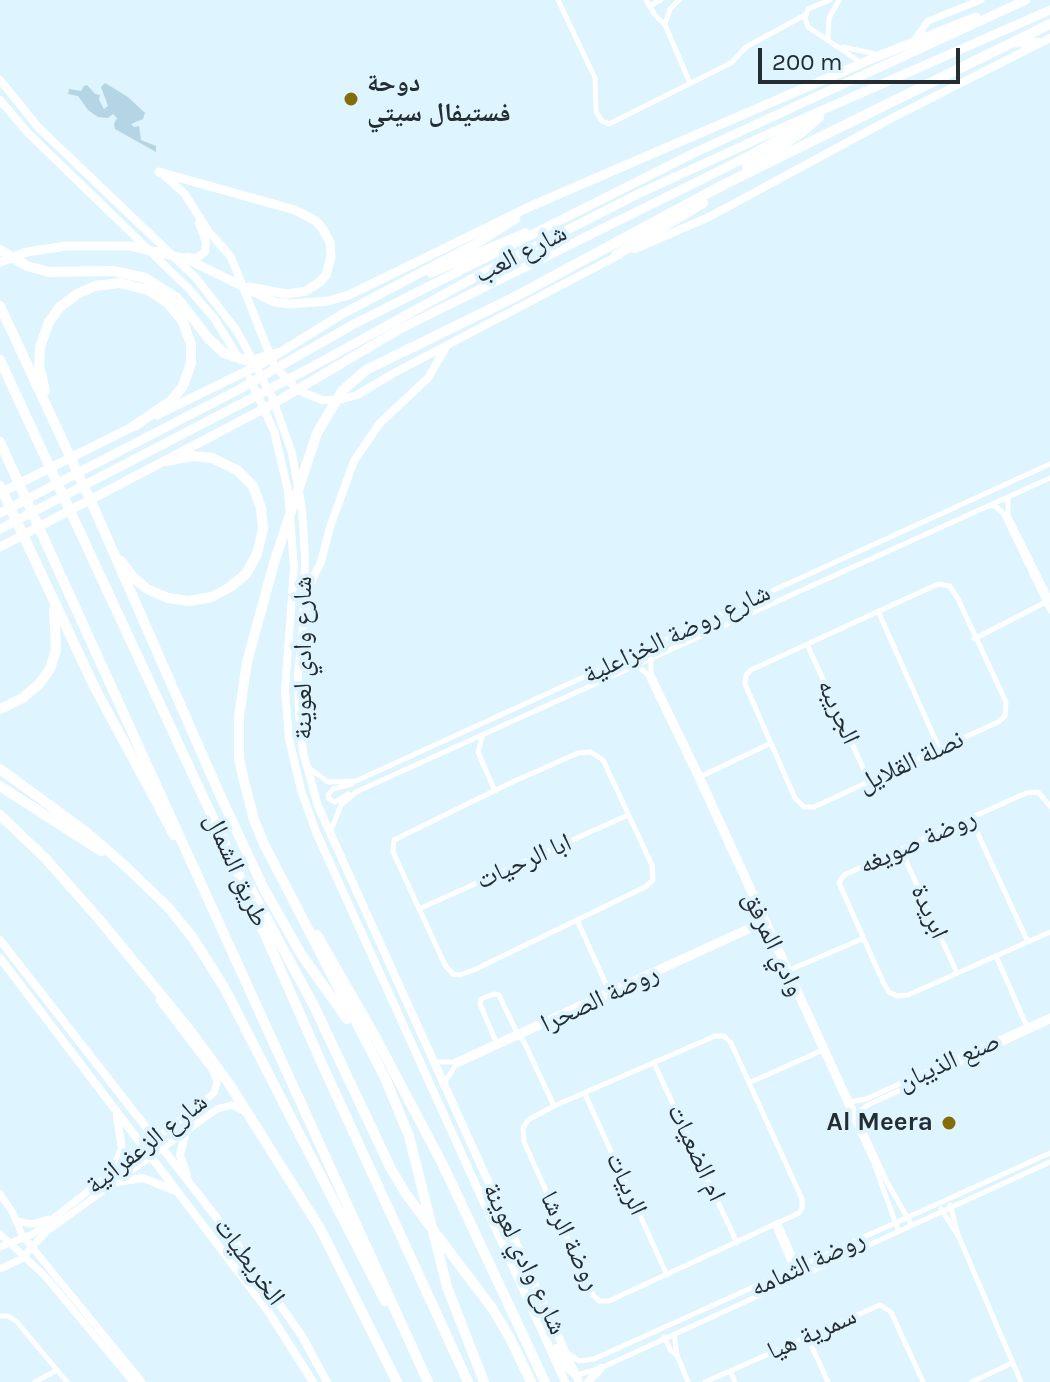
<!DOCTYPE html>
<meta charset="utf-8">
<style>
body{margin:0}
#map{position:relative;width:1050px;height:1382px;overflow:hidden;background:#def4ff;font-family:Karla,sans-serif}
canvas{display:block}
.scale{position:absolute;left:758px;top:48px;width:202px;height:36px;box-sizing:border-box;border:4px solid #232d32;border-top:0;padding-left:10px;font-size:24px;line-height:28px;white-space:nowrap;color:#232d32;-webkit-text-stroke:6px #def4ff;paint-order:stroke}
</style>
<div id="map">
<canvas width="1050" height="1382"></canvas>
<div class="scale">200 m</div>
</div>
<script>
const context = document.querySelector('canvas').getContext('2d');
context.lineJoin = 'round';
function paint(path, color) { context.fillStyle = color; context.fill(path, 'evenodd'); }
const toPath = rows => new Path2D(rows.map(r => 'M' + r).join(''));
function strokePath(path, color, width, dash) { context.strokeStyle = color; context.lineWidth = width; context.lineCap = dash ? 'butt' : 'round'; context.setLineDash(dash || []); context.stroke(path); }
function write(font, color, halo, rows, align = 'center') {
  context.font = font + ' Karla,"Noto Naskh Arabic",sans-serif'; context.lineWidth = 8; context.setLineDash([]); context.textBaseline = 'middle'; context.strokeStyle = halo; context.fillStyle = color; for (const [text, x, y, turn = 0] of rows) {
    context.save(); context.translate(x, y); context.rotate((+turn || 0) * Math.PI / 180); context.textAlign = isNaN(turn) ? turn : align; if (halo) context.strokeText(text, 0, 0); context.fillText(text, 0, 0); context.restore();
  }
}
paint(toPath([
 [105,83,128,97,145,113,143,119,131,124,134,127,139,126,141,140,156,146,156,152,115,129,114,124,117,118,113,114,108,118,98,117,88,110,78,96,68,94,69,89,81,91,84,86,87,85,95,94,100,95,99,100,104,109,108,106,101,87]
]), '#b5d4e4');
strokePath(toPath([
 [558,0,595,78,596,112,602,121,609,124,731,63,746,47,805,15],
 [646,0,655,15,665,25,690,83],
 [830,0,808,9,805,18,808,27,860,62],
 [649,6,661,0],
 [665,24,670,9,679,0],
 [828,38,829,18,839,0],
 [843,47,876,54],
 [1008,498,1008,515,1050,599],
 [990,506,995,506,1003,513,1050,611],
 [938,584,950,586,958,599,1006,702,1005,716,998,722,814,807,804,807,795,798,745,684,746,675,751,670,938,584],
 [878,611,939,748],
 [974,639,1048,601],
 [807,644,869,781],
 [651,660,651,673,701,776,887,1182,911,1224],
 [637,666,647,674,697,778,874,1163,898,1230],
 [482,737,478,752,495,791],
 [591,752,603,760,652,865,653,880,645,887,476,969,460,975,453,974,445,965,393,852,394,840,506,785,578,753,591,752],
 [309,768,328,782,356,781,1050,464],
 [698,778,771,743],
 [348,794,335,802,329,799,328,795,333,789,352,784],
 [1050,806,1038,792,1026,793,844,875,839,883,883,982,889,992,897,996,908,995,1050,932],
 [971,819,1028,942],
 [331,830,341,805,356,792,1050,478],
 [901,850,957,973],
 [419,909,628,815],
 [577,920,610,993],
 [996,956,1028,1029],
 [787,971,862,939],
 [715,1036,724,1036,731,1043,802,1199,802,1208,799,1213,609,1301,599,1301,593,1295,524,1142,523,1128,528,1120,554,1106,715,1036],
 [496,1042,480,1004,481,999,494,994,499,995,517,1033,524,1042,554,1106],
 [435,1062,453,1062,765,919],
 [654,1063,737,1243],
 [445,1082,455,1066,766,923],
 [751,1082,823,1050],
 [585,1094,667,1275],
 [850,1102,866,1099,1050,1016],
 [856,1114,868,1105,1050,1021],
 [950,1205,958,1235,1021,1382],
 [941,1209,957,1234],
 [778,1222,799,1269],
 [774,1224,794,1271],
 [0,1316,8,1316,17,1322,67,1382],
 [674,1334,677,1355,688,1382],
 [807,1336,828,1382],
 [664,1337,671,1351,677,1355],
 [569,1354,579,1361,594,1359,1050,1153],
 [730,1371,735,1382],
 [577,1375,601,1368,1050,1162],
 [35,1382,57,1370],
 [705,1382,880,1305,891,1312,923,1382],
 [972,1382,1012,1363]
]), '#fff', 5);
strokePath(toPath([
 [914,41,928,21,981,0],
 [0,1194,13,1213,22,1235,142,1382],
 [16,1221,32,1224,48,1219],
 [0,1234,45,1276,133,1382],
 [0,1247,33,1234,214,1093,217,1082,213,1071,159,1000],
 [0,1269,21,1259,46,1232,217,1109,232,1105,244,1111]
]), '#fff', 7);
strokePath(toPath([
 [0,80,38,127,196,278,237,331,272,397,292,453,302,509,305,558,303,626,298,675,299,713,303,752,318,806,579,1382],
 [0,100,28,133,188,288,214,318,240,360],
 [160,172,184,193,209,232,231,257,274,365,297,390,322,400,339,400,357,395,394,373,619,255],
 [635,249,709,217,892,118,1050,38],
 [187,257,197,258,205,252,206,242,199,223],
 [250,379,274,431,288,490,294,568,285,691,289,739,301,790,316,832,565,1382],
 [308,605,312,580,321,562,330,527,354,461,380,423,428,378,445,349],
 [0,940,234,1240,302,1336,327,1382],
 [0,958,268,1311,313,1382],
 [186,1131,180,1155,187,1175],
 [113,1170,122,1149,117,1117],
 [117,1182,143,1178,173,1190],
 [556,1348,565,1367,575,1374],
 [588,1382,601,1368]
]), '#fff', 8);
strokePath(toPath([
 [159,172,295,210,316,221,322,228,330,242,331,257,326,275,320,282,306,291,287,294,249,287],
 [0,262,27,252,66,246,130,246,187,259,274,302,290,304,328,301,349,295,529,207,881,55,976,17],
 [431,273,525,233],
 [157,415,263,363,344,313,479,242,516,219],
 [0,493,140,423],
 [0,513,238,390,356,323,696,152,1026,0],
 [0,529,308,369,479,275,638,194,775,131,1050,10],
 [0,547,271,405,400,329,741,160,809,123]
]), '#fff', 9);
strokePath(toPath([
 [1014,42,1038,43],
 [747,167,801,133,819,117],
 [0,250,27,266,49,272,114,271,145,278,177,298,209,339,224,353,245,360,254,360,278,353],
 [616,255,703,203],
 [0,306,94,508,220,795,263,887,301,954,347,1019],
 [0,360,226,846,322,1064,468,1382],
 [45,391,39,364,40,347,49,322,60,307,77,294,95,286,120,283,148,290,168,303,183,322,191,344,191,363,183,386,171,401,134,426],
 [0,442,428,1382],
 [0,486,95,688,174,835],
 [121,561,132,576,147,589,168,598,189,601,212,597,230,587,246,574,257,554,263,529,261,508,253,486,237,470,212,458,193,456,166,461],
 [0,709,23,698,39,684,50,669,56,650,54,610],
 [0,769,85,831,123,864,168,907,193,938,225,989,385,1301],
 [0,786,101,851],
 [0,815,45,858,99,919,188,1028,228,1082,321,1230,397,1382],
 [247,882,314,1006,391,1169,406,1194,492,1308,510,1338,531,1382],
 [317,935,376,1038,443,1165,545,1382],
 [484,1382,447,1287,409,1136,385,1078,264,844,254,820,243,777,239,758,239,717,247,662,274,563,317,433,342,391,366,370,511,299,723,185,1050,24]
]), '#fff', 10);
for (const [x, y, r, color] of [
 [351,99,8,"#856c08"],
 [949,1123,8,"#856c08"]
]) { const dot = new Path2D(); dot.arc(x, y, r, 0, 2 * Math.PI); context.fillStyle = color; context.fill(dot); strokePath(dot, '#def4ff', 3); }
write('bold 26px', '#232d32', '#def4ff', [
 ["دوحة",367,84],
 ["فستيفال سيتي",367,114],
 ["Al Meera",933,1123,"right"]
], 'left');
write('26px', '#232d32', '#def4ff', [
 ["شارع العب",521,254,-27],
 ["شارع روضة الخزاعلية",677,634,-25],
 ["شارع وادي لعوينة",304,658,-90],
 ["الجريبه",838,712,66],
 ["نصلة القلايل",911,762,-25],
 ["روضة صويغه",918,842,-24],
 ["ابا الرحيات",524,862,-24],
 ["طريق الشمال",236,870,66],
 ["ابريدة",929,912,66],
 ["وادي المرفق",773,944,65],
 ["روضة الصحرا",600,999,-25],
 ["صنع الذيبان",949,1062,-24],
 ["شارع الزعفرانية",147,1144,-38],
 ["ام الضعيات",696,1153,65],
 ["الربيات",626,1184,66],
 ["روضة الرشا",570,1241,64],
 ["شارع وادي لعوينة",524,1259,65],
 ["الخريطيات",249,1262,54],
 ["روضة الثمامه",808,1264,-25],
 ["سمرية هيا",812,1334,-24]
]);
</script>
